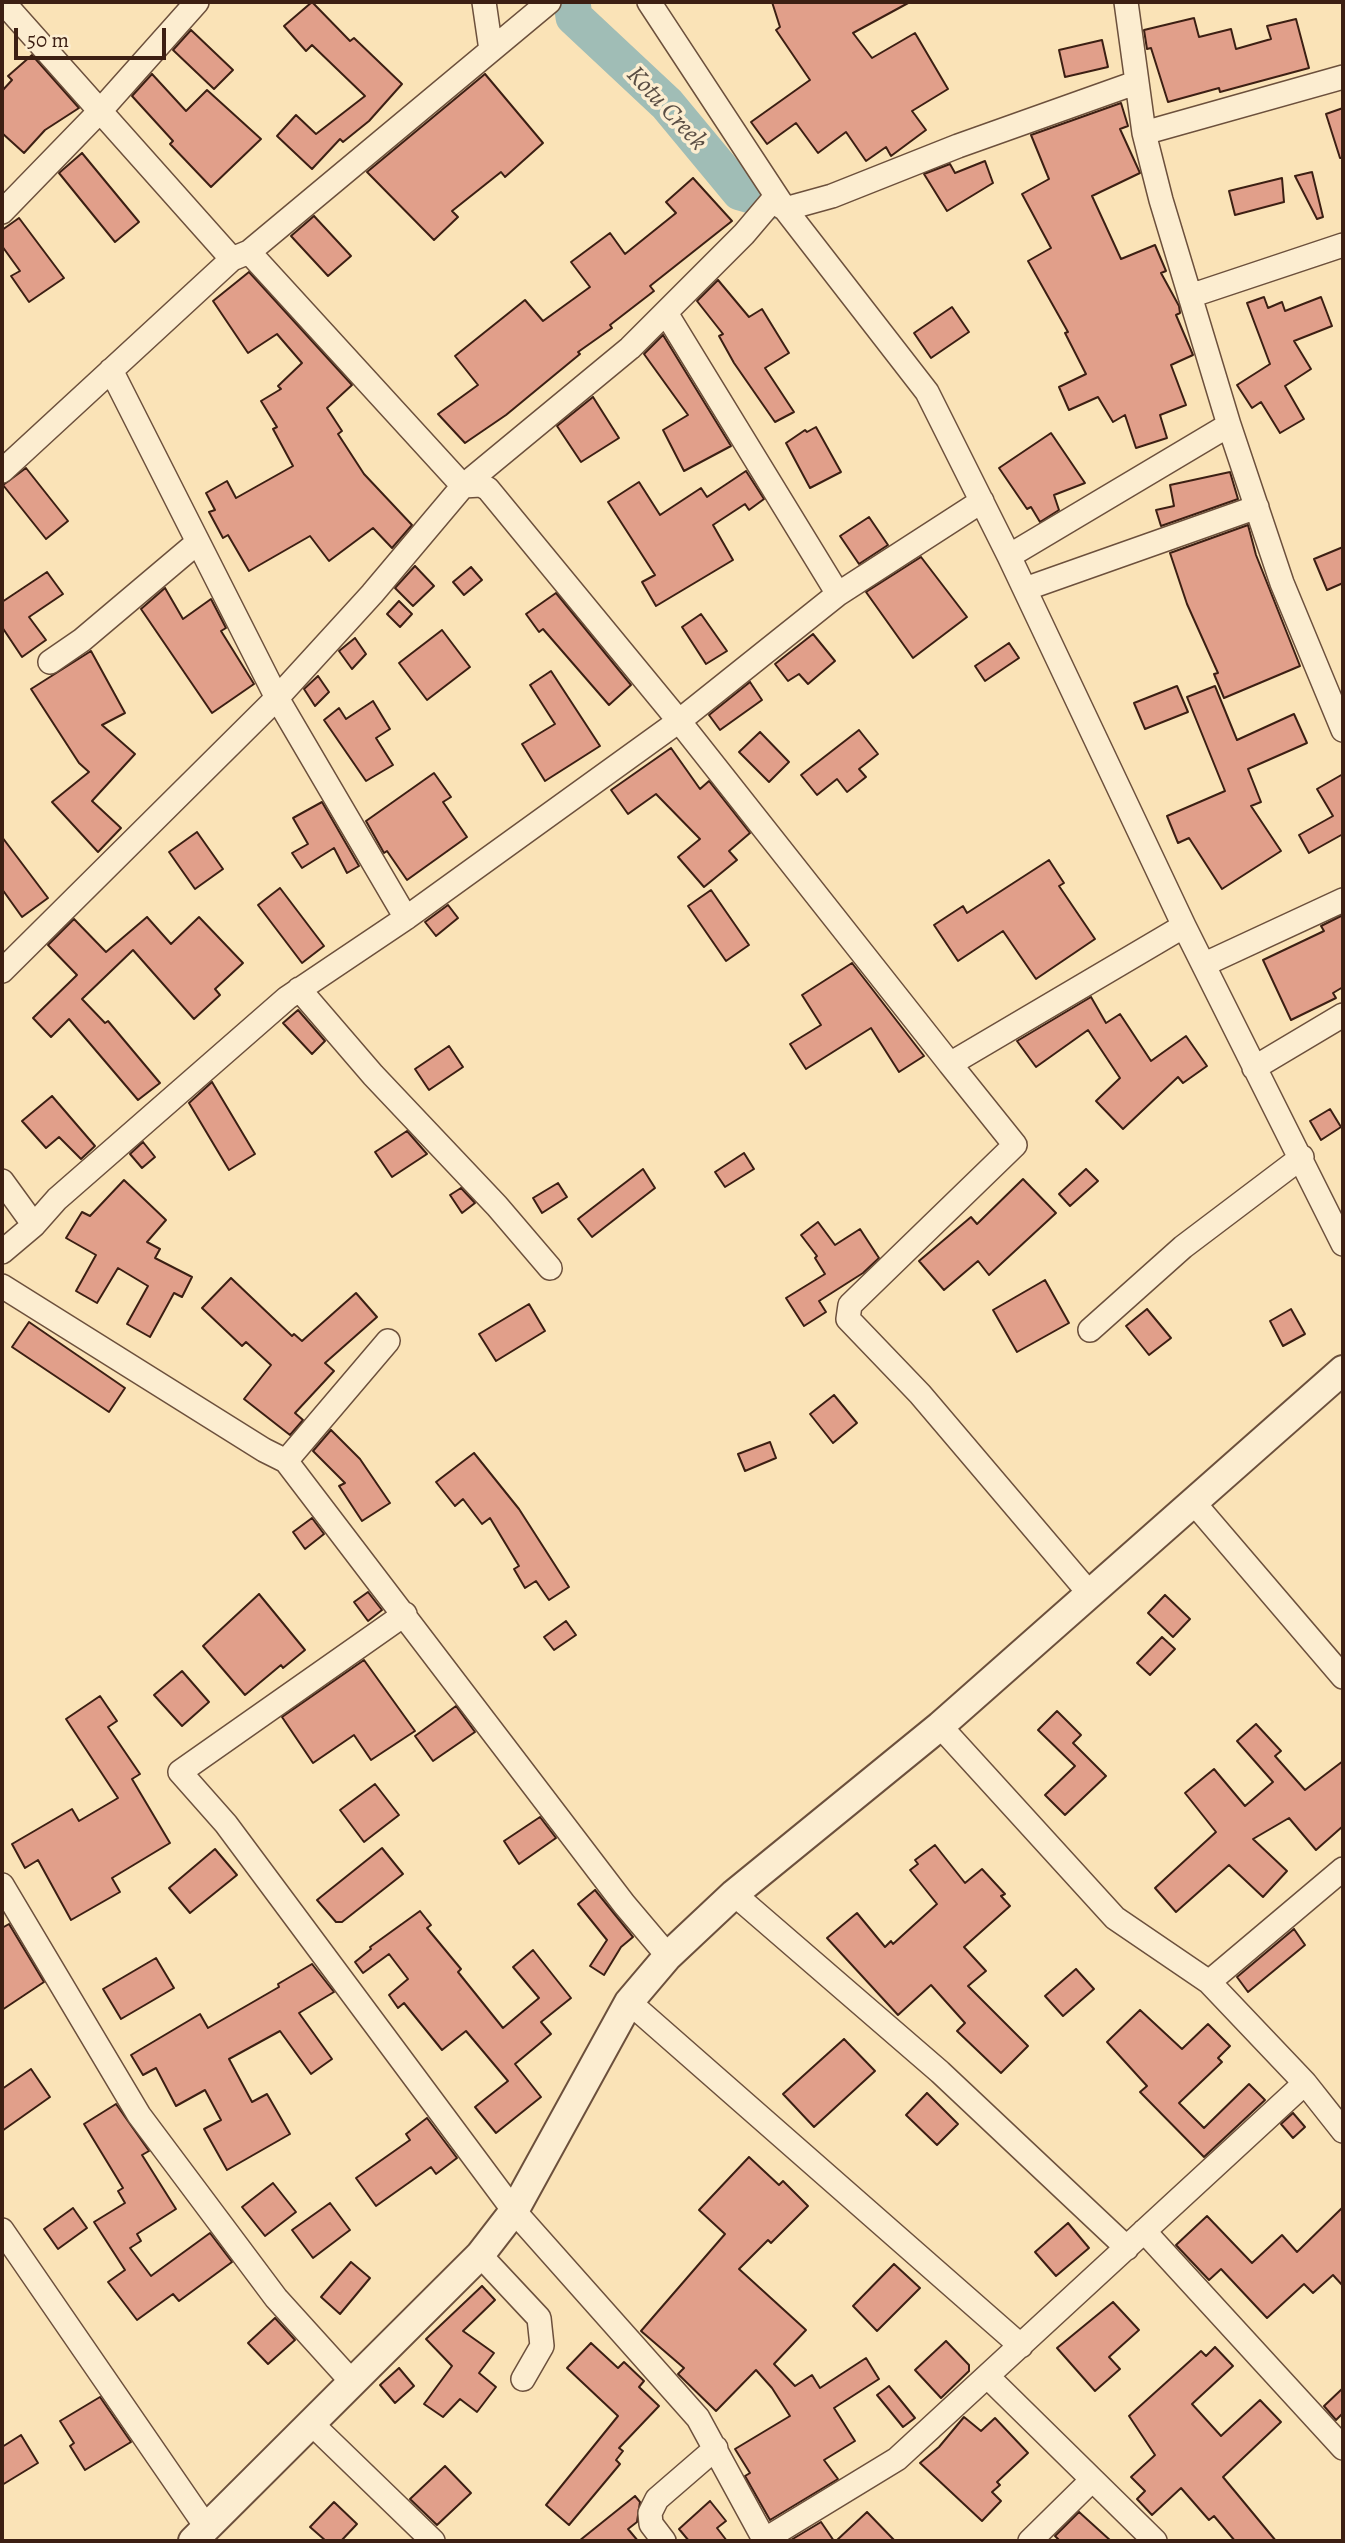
<!DOCTYPE html>
<style>
body{margin:0}
#map{position:relative;width:1345px;height:2543px;overflow:hidden;background:#fae3b7;font-family:Alegreya,serif}
canvas{display:block}
.frame{position:absolute;inset:0;border:4px solid #3c1f13;pointer-events:none}
.scale{position:absolute;left:14px;top:28px;width:152px;height:32px;box-sizing:border-box;border:4px solid #3c1f13;border-top:0;padding-left:9px;font-size:21px;line-height:24px;white-space:nowrap;color:#3c1f13;-webkit-text-stroke:5px #fcedd0;paint-order:stroke}
</style>
<div id="map">
<canvas width="1345" height="2543"></canvas>
<div class="frame"></div>
<div class="scale">50 m</div>
</div>
<script>
const context = document.querySelector('canvas').getContext('2d');
context.lineJoin = 'round';
const toPath = rows => new Path2D(rows.map(r => 'M' + r).join(''));
function strokePath(path, color, width, dash) { context.strokeStyle = color; context.lineWidth = width; context.lineCap = dash ? 'butt' : 'round'; context.setLineDash(dash || []); context.stroke(path); }
function paint(path, color) { context.fillStyle = color; context.fill(path, 'evenodd'); }
function write(font, color, halo, rows, align = 'center') {
  context.font = font + ' Alegreya,serif'; context.lineWidth = 7; context.setLineDash([]); context.textBaseline = 'middle'; context.strokeStyle = halo; context.fillStyle = color; for (const [text, x, y, turn = 0] of rows) {
    context.save(); context.translate(x, y); context.rotate((+turn || 0) * Math.PI / 180); context.textAlign = isNaN(turn) ? turn : align; if (halo) context.strokeText(text, 0, 0); context.fillText(text, 0, 0); context.restore();
  }
}
strokePath(toPath([
 [572,2,574,17,667,104,740,192,772,201]
]), '#a0bdb6', 37);
const building = toPath([
 [312,2,350,41,354,38,402,84,369,121,343,142,340,139,312,169,277,136,296,115,316,134,365,96,312,45,306,51,284,26,312,2],
 [772,2,910,2,853,33,872,58,915,33,948,89,912,111,926,130,891,156,886,147,866,161,846,132,818,153,796,123,767,144,751,122,810,80,776,30,780,27,772,2],
 [1194,18,1199,37,1231,29,1236,49,1271,39,1267,26,1296,19,1309,68,1220,92,1219,88,1168,102,1151,48,1147,49,1144,30,1194,18],
 [191,30,233,70,214,89,173,50,191,30],
 [1102,40,1108,67,1065,77,1059,50,1102,40],
 [32,55,79,108,45,130,24,153,2,133,2,91,12,80,8,76,32,55],
 [152,74,186,111,207,90,261,139,211,187,170,144,173,141,132,96,152,74],
 [485,74,543,143,505,177,501,172,452,211,458,217,434,240,367,172,485,74],
 [1121,103,1128,126,1120,129,1140,173,1092,196,1121,259,1155,245,1166,271,1161,273,1179,306,1180,313,1176,315,1193,355,1171,365,1186,405,1160,415,1167,438,1136,448,1125,415,1113,422,1098,397,1069,410,1059,387,1086,374,1065,333,1068,332,1028,261,1051,248,1022,194,1049,179,1031,135,1121,103],
 [1343,108,1343,158,1340,158,1326,114,1343,108],
 [82,153,139,222,115,242,59,173,82,153],
 [985,161,993,183,947,211,924,174,950,164,955,173,985,161],
 [1312,172,1323,217,1317,219,1295,176,1312,172],
 [693,178,732,221,650,286,654,291,610,325,612,328,578,352,580,354,506,415,465,443,438,414,478,385,455,356,525,300,543,321,590,287,571,262,610,233,625,254,676,213,666,202,693,178],
 [1282,178,1284,202,1235,215,1229,191,1282,178],
 [314,216,351,256,328,276,291,236,314,216],
 [19,218,64,278,29,302,11,276,20,271,2,246,2,230,19,218],
 [249,272,352,385,327,408,342,431,338,434,364,474,412,525,392,548,373,528,329,561,310,536,249,571,228,535,223,538,209,512,215,510,206,493,227,481,236,498,293,466,273,429,277,427,261,401,281,389,278,386,302,363,277,334,248,353,213,301,249,272],
 [718,280,749,317,762,309,789,353,765,368,794,412,775,422,734,363,719,336,723,334,697,301,718,280],
 [1264,297,1268,308,1282,302,1285,311,1321,297,1332,326,1294,341,1311,369,1285,386,1304,419,1280,433,1261,402,1252,408,1237,385,1270,364,1247,303,1264,297],
 [952,307,969,332,931,358,914,333,952,307],
 [663,335,731,446,684,471,663,430,688,415,644,354,663,335],
 [593,397,619,438,581,462,557,426,593,397],
 [816,427,841,472,810,488,786,443,805,430,807,432,816,427],
 [1051,433,1085,483,1054,495,1059,510,1040,522,1031,507,1027,509,999,468,1051,433],
 [26,468,68,521,46,539,3,485,26,468],
 [746,471,764,499,749,510,745,504,713,525,733,560,656,606,642,582,655,575,608,502,639,482,660,515,701,488,707,497,746,471],
 [1230,472,1238,499,1161,526,1156,510,1174,506,1170,485,1230,472],
 [869,517,888,545,859,564,840,536,869,517],
 [1248,525,1256,555,1300,666,1224,698,1214,674,1218,673,1187,604,1170,553,1248,525],
 [1343,547,1343,583,1327,590,1314,559,1343,547],
 [921,557,967,617,913,658,866,592,921,557],
 [415,566,434,586,413,606,395,588,415,566],
 [471,567,482,580,464,595,453,582,471,567],
 [47,572,63,594,29,617,46,640,22,657,2,627,2,602,47,572],
 [165,588,183,619,211,599,226,628,221,631,254,684,212,713,141,609,165,588],
 [556,593,631,685,609,705,543,629,539,632,526,614,556,593],
 [399,601,412,614,400,627,387,614,399,601],
 [701,614,727,651,706,664,682,627,701,614],
 [442,630,470,667,427,700,399,663,442,630],
 [813,634,835,661,808,684,799,674,788,681,775,664,813,634],
 [355,638,366,654,352,669,339,651,355,638],
 [1009,643,1019,658,985,681,975,666,1009,643],
 [91,651,125,713,102,725,135,754,92,801,121,828,98,852,52,802,89,772,79,763,31,689,91,651],
 [551,671,600,746,545,781,522,744,555,724,530,685,551,671],
 [318,676,329,692,315,706,304,689,318,676],
 [750,682,762,700,720,730,709,715,750,682],
 [1177,686,1188,712,1145,729,1134,703,1177,686],
 [1215,686,1237,740,1294,714,1307,743,1248,769,1261,802,1251,806,1281,851,1222,889,1189,838,1178,843,1167,816,1225,791,1187,697,1215,686],
 [373,701,390,729,376,738,393,765,366,781,324,720,339,708,346,719,373,701],
 [859,730,878,754,859,769,866,777,847,792,837,779,817,795,801,775,859,730],
 [760,732,789,762,769,782,739,752,760,732],
 [671,748,700,789,709,781,750,833,729,851,737,860,704,887,678,857,700,839,656,794,628,814,611,790,671,748],
 [434,773,451,797,443,802,467,837,407,880,387,851,384,853,366,821,434,773],
 [1343,774,1343,834,1309,853,1299,835,1333,816,1317,789,1343,774],
 [322,802,359,866,347,873,334,848,302,868,292,853,308,844,293,818,322,802],
 [197,832,223,869,195,889,169,852,197,832],
 [2,837,48,898,22,917,2,889,2,837],
 [1049,860,1064,883,1059,886,1095,939,1036,979,1003,931,958,961,934,925,963,906,967,913,1049,860],
 [280,888,324,946,302,963,258,905,280,888],
 [711,890,749,945,726,961,688,906,711,890],
 [448,905,458,918,436,936,425,922,448,905],
 [1343,915,1343,987,1333,993,1336,998,1291,1020,1263,960,1324,931,1321,926,1343,915],
 [147,917,171,944,199,917,243,963,215,989,220,995,194,1019,133,950,82,999,105,1023,108,1021,160,1083,138,1100,69,1019,51,1037,33,1018,77,975,48,945,74,919,106,952,147,917],
 [852,963,924,1056,899,1072,871,1028,806,1069,790,1044,821,1025,802,995,852,963],
 [1091,997,1106,1023,1120,1014,1151,1061,1186,1036,1207,1066,1183,1083,1178,1077,1123,1129,1096,1101,1120,1078,1088,1030,1036,1067,1017,1041,1091,997],
 [298,1010,325,1041,312,1054,283,1023,298,1010],
 [449,1046,463,1067,429,1090,415,1069,449,1046],
 [212,1082,255,1154,229,1170,189,1103,212,1082],
 [52,1096,95,1146,81,1159,59,1137,46,1148,22,1121,52,1096],
 [1330,1109,1341,1127,1321,1140,1310,1121,1330,1109],
 [407,1131,427,1154,392,1177,375,1152,407,1131],
 [143,1142,155,1157,142,1168,130,1154,143,1142],
 [744,1153,754,1169,725,1187,715,1172,744,1153],
 [643,1169,655,1188,592,1237,578,1219,643,1169],
 [1086,1169,1098,1181,1070,1206,1059,1194,1086,1169],
 [1023,1179,1056,1213,989,1275,978,1261,944,1290,919,1261,971,1217,977,1224,1023,1179],
 [124,1180,166,1220,147,1242,160,1249,155,1258,192,1277,182,1297,174,1293,150,1337,127,1324,148,1286,118,1268,97,1303,76,1291,96,1255,66,1238,82,1212,90,1216,124,1180],
 [558,1183,567,1197,542,1213,533,1198,558,1183],
 [461,1188,475,1203,462,1213,450,1195,461,1188],
 [818,1222,835,1245,860,1229,879,1258,863,1273,819,1301,826,1312,804,1326,786,1298,825,1274,815,1258,817,1256,801,1235,818,1222],
 [231,1278,292,1336,294,1334,302,1341,356,1293,377,1317,325,1363,334,1371,295,1413,303,1420,290,1435,244,1399,271,1365,246,1342,242,1346,202,1308,231,1278],
 [1045,1280,1069,1323,1017,1352,993,1310,1045,1280],
 [529,1304,545,1331,496,1361,479,1334,529,1304],
 [1147,1309,1171,1338,1149,1355,1126,1326,1147,1309],
 [1291,1309,1305,1334,1283,1346,1270,1321,1291,1309],
 [29,1322,125,1388,109,1412,12,1347,29,1322],
 [834,1395,857,1423,833,1443,810,1414,834,1395],
 [331,1430,360,1459,390,1503,362,1521,339,1486,345,1483,313,1451,331,1430],
 [770,1442,776,1458,745,1471,738,1454,770,1442],
 [474,1453,519,1509,569,1587,549,1600,536,1581,525,1588,514,1569,519,1566,490,1518,482,1524,463,1499,455,1506,436,1482,474,1453],
 [312,1518,324,1534,305,1549,293,1532,312,1518],
 [368,1592,382,1610,368,1621,354,1602,368,1592],
 [259,1594,305,1650,283,1668,281,1665,245,1695,203,1646,259,1594],
 [1165,1595,1190,1619,1173,1637,1148,1613,1165,1595],
 [566,1621,576,1635,554,1650,544,1637,566,1621],
 [1162,1637,1175,1649,1150,1675,1137,1663,1162,1637],
 [364,1660,415,1731,371,1760,354,1735,313,1763,282,1717,364,1660],
 [182,1671,209,1702,182,1726,154,1695,182,1671],
 [100,1696,117,1721,108,1727,140,1774,132,1779,170,1843,112,1878,120,1892,71,1920,38,1860,25,1868,12,1844,72,1809,79,1821,118,1798,66,1719,100,1696],
 [456,1706,475,1732,433,1761,415,1736,456,1706],
 [1057,1711,1081,1735,1073,1743,1106,1776,1065,1815,1045,1795,1075,1766,1038,1730,1057,1711],
 [1256,1724,1281,1751,1275,1756,1305,1790,1343,1761,1343,1826,1316,1850,1289,1818,1253,1839,1287,1871,1263,1897,1229,1865,1176,1912,1155,1888,1216,1832,1185,1793,1214,1769,1245,1806,1273,1782,1237,1741,1256,1724],
 [375,1784,399,1815,364,1842,340,1810,375,1784],
 [540,1817,556,1838,519,1864,504,1841,540,1817],
 [935,1845,965,1883,982,1869,1005,1894,1001,1896,1010,1906,964,1947,986,1971,968,1986,1028,2046,1001,2073,957,2031,965,2023,931,1985,898,2015,827,1938,857,1913,885,1947,891,1941,893,1944,937,1904,910,1870,918,1864,915,1860,935,1845],
 [382,1848,403,1874,342,1922,336,1922,317,1900,382,1848],
 [215,1849,237,1875,190,1913,169,1888,215,1849],
 [595,1890,633,1937,621,1947,604,1975,590,1966,607,1940,578,1904,595,1890],
 [420,1911,431,1925,427,1928,461,1969,458,1972,503,2028,539,1998,513,1967,533,1950,571,1998,541,2022,551,2034,515,2064,541,2097,496,2133,475,2107,508,2081,466,2031,442,2050,404,2003,398,2008,389,1995,408,1979,389,1954,363,1973,355,1962,371,1949,370,1947,420,1911],
 [9,1924,44,1982,2,2010,2,1928,9,1924],
 [1294,1929,1305,1945,1248,1992,1237,1977,1294,1929],
 [156,1958,174,1988,121,2019,103,1989,156,1958],
 [312,1964,334,1992,299,2013,332,2059,311,2074,280,2031,229,2059,252,2102,267,2094,290,2134,227,2170,204,2129,221,2120,205,2090,176,2106,156,2068,143,2075,131,2055,200,2014,208,2028,279,1987,278,1984,312,1964],
 [1076,1969,1094,1989,1063,2016,1045,1996,1076,1969],
 [1140,2010,1182,2049,1208,2024,1230,2046,1218,2058,1222,2062,1179,2103,1204,2128,1249,2084,1265,2100,1204,2157,1140,2092,1147,2086,1107,2042,1140,2010],
 [844,2039,875,2071,814,2127,783,2094,844,2039],
 [31,2069,50,2097,2,2131,2,2089,31,2069],
 [927,2093,958,2124,937,2145,906,2115,927,2093],
 [116,2104,149,2151,142,2155,176,2209,137,2234,141,2241,130,2248,151,2276,210,2233,232,2262,179,2301,173,2294,137,2320,108,2282,125,2270,94,2222,125,2203,118,2191,123,2188,84,2124,116,2104],
 [1293,2113,1305,2127,1293,2138,1281,2124,1293,2113],
 [427,2118,457,2158,436,2174,431,2167,376,2206,356,2178,410,2140,406,2134,427,2118],
 [749,2157,779,2185,783,2181,808,2206,771,2243,768,2240,739,2269,806,2330,774,2364,795,2386,812,2375,820,2388,866,2358,879,2379,834,2408,855,2441,824,2460,838,2479,770,2520,745,2476,750,2473,735,2449,790,2416,772,2388,756,2370,716,2411,678,2374,684,2368,641,2331,725,2234,699,2210,749,2157],
 [273,2183,296,2212,265,2236,242,2207,273,2183],
 [330,2203,350,2230,313,2258,292,2230,330,2203],
 [1343,2207,1343,2286,1333,2275,1313,2293,1304,2284,1267,2318,1221,2269,1209,2280,1176,2245,1207,2216,1252,2263,1282,2235,1297,2252,1343,2207],
 [73,2208,87,2228,58,2249,44,2229,73,2208],
 [1068,2223,1089,2248,1056,2276,1035,2252,1068,2223],
 [351,2262,370,2278,340,2314,321,2297,351,2262],
 [894,2264,920,2288,877,2331,853,2306,894,2264],
 [482,2286,495,2300,463,2331,494,2353,479,2373,496,2387,477,2412,460,2399,443,2417,424,2404,452,2366,426,2339,482,2286],
 [1113,2302,1139,2330,1109,2357,1120,2369,1095,2391,1057,2348,1113,2302],
 [275,2318,295,2340,268,2364,248,2343,275,2318],
 [946,2341,969,2365,969,2371,941,2398,915,2370,946,2341],
 [591,2343,618,2368,624,2362,644,2381,639,2387,659,2406,619,2448,623,2451,616,2460,620,2464,569,2525,546,2505,618,2416,567,2368,591,2343],
 [1215,2347,1233,2366,1192,2404,1221,2436,1260,2400,1281,2422,1223,2477,1276,2541,1235,2541,1214,2516,1209,2520,1181,2488,1152,2515,1137,2499,1145,2491,1131,2477,1155,2455,1129,2416,1201,2351,1206,2356,1215,2347],
 [399,2368,414,2386,395,2403,380,2385,399,2368],
 [889,2386,915,2418,903,2427,877,2395,889,2386],
 [1343,2388,1343,2413,1336,2420,1324,2406,1343,2388],
 [100,2397,131,2442,85,2470,70,2446,74,2443,60,2421,100,2397],
 [964,2417,981,2431,995,2418,1028,2453,997,2482,1000,2485,992,2492,1001,2501,982,2521,920,2463,939,2447,964,2417],
 [21,2435,38,2463,2,2485,2,2447,21,2435],
 [445,2466,471,2493,437,2525,410,2499,445,2466],
 [635,2496,640,2502,637,2522,628,2529,638,2541,579,2541,635,2496],
 [710,2501,726,2521,717,2528,727,2541,689,2541,679,2529,710,2501],
 [334,2502,357,2524,341,2541,326,2541,310,2527,334,2502],
 [867,2512,895,2541,836,2541,867,2512],
 [1079,2512,1111,2541,1060,2541,1055,2536,1079,2512],
 [821,2522,834,2541,791,2540,821,2522]
]);
paint(building, '#e19f8a');
strokePath(building, '#3c1f13', 2);
const minor = toPath([
 [3,2,232,259],
 [484,2,491,50],
 [649,2,785,209,927,392,1009,556,1184,926,1343,1244],
 [1144,133,1343,77],
 [2,212,100,111,197,2],
 [249,252,463,486,481,485,488,489,679,721,950,1064,1184,926],
 [1190,296,1343,245],
 [666,313,838,594],
 [111,370,277,698,406,918],
 [1229,425,1282,583,1343,730],
 [2,471,232,259,249,252,549,2],
 [1009,556,1229,425,1161,200,1144,133,1126,2],
 [1025,589,1257,507],
 [50,662,82,640,198,542],
 [1205,964,1343,900],
 [2,971,277,698,372,594,463,486,630,348,744,234,772,201,785,209,832,196,958,146,1135,83],
 [299,989,373,1075,497,1206,550,1268],
 [950,1064,1015,1145,850,1305,848,1319,920,1394,1090,1594],
 [1254,1068,1343,1015],
 [2,1181,34,1225],
 [2,1252,34,1225,57,1199,287,998,406,918,679,721,838,594,982,501],
 [2,1286,264,1450,286,1461,624,1904,668,1956],
 [1090,1330,1183,1247,1302,1157],
 [286,1461,388,1341],
 [1194,1503,1343,1677],
 [405,1614,180,1772,226,1824,514,2211,698,2418,765,2541],
 [940,1726,1115,1918,1209,1982,1305,2083,1343,2131],
 [2,1885,139,2115,276,2298,353,2383],
 [734,1894,940,2072,1127,2248],
 [1209,1982,1343,1869],
 [629,2002,1021,2346],
 [2,2230,207,2528],
 [1144,2231,1343,2448],
 [480,2255,539,2318,542,2346,523,2379],
 [987,2376,1155,2541],
 [312,2424,433,2541],
 [764,2540,897,2459,1305,2083],
 [664,2541,651,2524,650,2513,657,2499,716,2448],
 [1030,2541,1092,2480]
]);
const tertiary = toPath([
 [193,2541,480,2255,514,2211,629,2002,668,1956,734,1894,940,1726,1343,1370]
]);
strokePath(minor, '#6c503c', 26);
strokePath(tertiary, '#6c503c', 32);
strokePath(minor, '#fcedd0', 23);
strokePath(tertiary, '#fcedd0', 28);
write('italic 26px', '#5a4e44', '#fcedd0', [
 ["Kotu Creek",666,109,47]
]);
</script>
